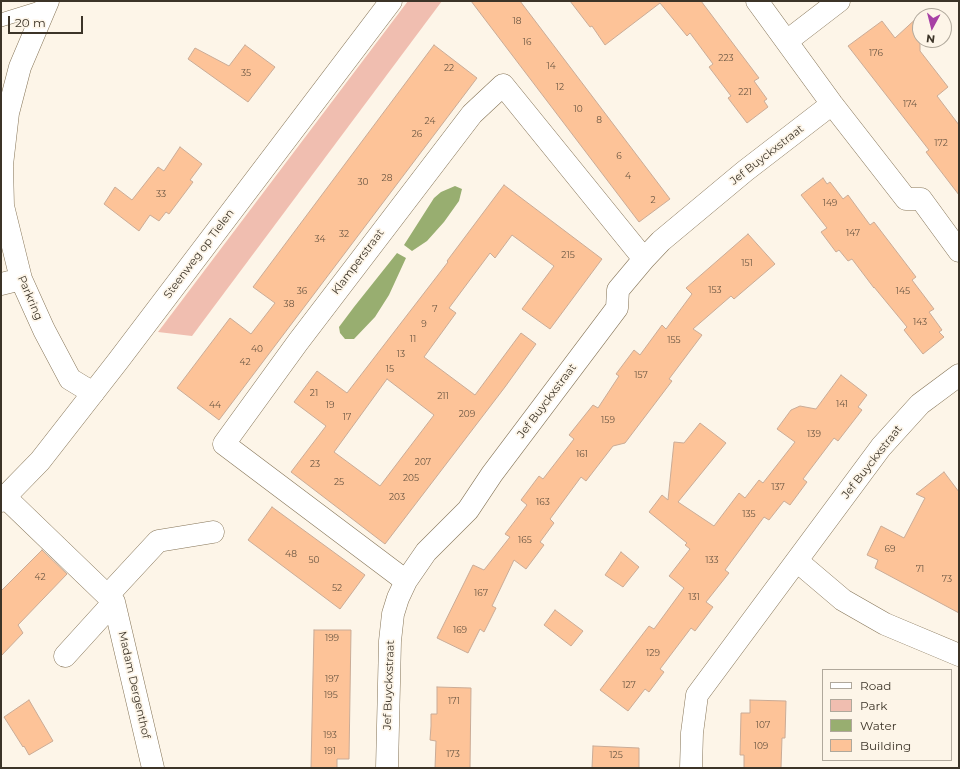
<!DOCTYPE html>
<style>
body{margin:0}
#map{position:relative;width:960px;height:769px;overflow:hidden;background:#fdf5e8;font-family:Montserrat,sans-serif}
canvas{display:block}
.frame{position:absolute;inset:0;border:2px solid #3c3428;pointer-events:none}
.legend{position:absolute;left:822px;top:669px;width:130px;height:92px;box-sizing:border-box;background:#fdf5e8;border:1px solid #b0a89b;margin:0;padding:5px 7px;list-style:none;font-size:12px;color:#3c3428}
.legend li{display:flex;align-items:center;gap:8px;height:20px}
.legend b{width:20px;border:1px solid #b0a89b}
.north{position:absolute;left:912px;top:8px;width:40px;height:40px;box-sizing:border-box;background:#fdf5e8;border:1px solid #b0a89b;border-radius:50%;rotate:187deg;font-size:11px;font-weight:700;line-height:16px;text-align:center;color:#3c3428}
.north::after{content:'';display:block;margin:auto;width:14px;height:18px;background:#a741a5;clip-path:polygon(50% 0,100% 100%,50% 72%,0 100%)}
.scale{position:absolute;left:8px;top:16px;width:75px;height:18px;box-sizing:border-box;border:2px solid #3c3428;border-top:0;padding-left:5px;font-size:12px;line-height:14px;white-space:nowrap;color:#3c3428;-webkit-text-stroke:3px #fdf5e8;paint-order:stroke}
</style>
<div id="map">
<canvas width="960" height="769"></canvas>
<div class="frame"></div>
<ul class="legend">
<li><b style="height:5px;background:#fff"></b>Road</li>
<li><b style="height:11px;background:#f0beb0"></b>Park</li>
<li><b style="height:11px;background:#98ae70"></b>Water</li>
<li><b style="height:11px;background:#fdc398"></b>Building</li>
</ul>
<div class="north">N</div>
<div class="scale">20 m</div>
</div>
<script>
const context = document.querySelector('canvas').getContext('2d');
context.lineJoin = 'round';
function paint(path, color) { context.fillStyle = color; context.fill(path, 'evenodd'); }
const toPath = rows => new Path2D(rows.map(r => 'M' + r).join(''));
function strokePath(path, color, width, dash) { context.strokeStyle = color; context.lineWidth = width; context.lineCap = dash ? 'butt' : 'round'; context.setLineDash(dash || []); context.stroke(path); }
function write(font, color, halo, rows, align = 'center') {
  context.font = font + ' Montserrat,sans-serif'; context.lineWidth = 3.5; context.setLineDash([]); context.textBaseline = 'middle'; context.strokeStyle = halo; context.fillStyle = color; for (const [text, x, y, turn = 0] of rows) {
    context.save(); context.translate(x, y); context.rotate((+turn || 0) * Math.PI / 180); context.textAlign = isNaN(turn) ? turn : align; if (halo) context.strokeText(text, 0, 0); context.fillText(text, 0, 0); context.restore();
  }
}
paint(toPath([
 [408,1,442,1,192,336,158,332]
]), '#f0beb0');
paint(toPath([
 [455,186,462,189,459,201,444,222,427,241,412,251,404,245,434,198,441,192],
 [397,253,406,258,389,295,375,317,354,339,345,339,340,333,339,327,354,307]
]), '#98ae70');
const building = toPath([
 [471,1,520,1,670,199,639,222,471,1],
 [570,1,701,1,759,78,754,81,767,99,764,101,768,107,747,123,728,98,731,96,709,67,713,64,690,33,687,36,660,3,605,45,592,26,590,27,570,1],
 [920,15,920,51,948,87,937,96,959,125,959,195,926,152,929,150,848,46,882,21,895,38,920,15],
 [245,45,275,67,248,102,188,59,195,48,229,66,245,45],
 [434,45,477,78,219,420,177,388,230,318,251,334,275,303,253,287,434,45],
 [180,147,202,164,190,180,193,182,169,214,166,212,159,221,150,215,139,231,104,204,115,187,132,200,158,167,164,171,180,147],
 [823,178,827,184,830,182,843,199,848,195,870,225,874,222,916,277,912,280,934,309,929,312,942,330,939,332,944,337,923,354,904,330,907,327,874,287,874,288,852,259,848,261,839,250,836,252,821,232,827,228,801,195,823,178],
 [504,185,602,259,550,329,522,309,554,266,512,235,495,258,490,253,449,308,456,313,424,357,475,395,521,333,536,344,505,387,385,544,291,472,326,426,294,402,317,371,347,393,448,262,447,261,504,185],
 [387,379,434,415,380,486,334,452,387,379],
 [748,234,775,264,734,299,731,296,693,329,702,335,669,379,672,381,625,443,613,446,586,481,581,477,550,519,554,523,540,542,544,545,526,569,514,560,492,606,496,608,484,632,480,629,468,653,437,638,473,565,484,570,510,537,505,534,527,505,521,500,539,476,543,479,574,439,569,435,593,405,598,408,619,376,616,374,634,350,640,355,662,325,666,329,692,294,686,288,748,234],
 [841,375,867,395,858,407,862,410,838,441,834,438,803,479,807,482,790,505,784,501,769,520,764,517,725,570,729,573,706,602,713,607,695,631,691,628,660,669,664,672,649,692,645,689,628,711,600,690,649,626,654,629,684,588,669,576,690,549,685,545,687,543,649,512,662,495,668,500,674,442,684,443,700,423,726,443,678,502,714,526,739,493,745,498,759,480,763,483,795,442,777,429,791,410,800,406,816,409,841,375],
 [944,472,959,492,959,613,875,568,878,560,867,555,881,526,904,538,925,498,916,494,944,472],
 [272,507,365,575,340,609,248,540,272,507],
 [42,550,67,574,18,625,23,633,1,656,1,591,42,550],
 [621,552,639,567,623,587,605,575,621,552],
 [555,610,583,631,571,646,544,625,555,610],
 [314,630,351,630,349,759,337,759,337,768,311,768,314,630],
 [437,687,471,688,470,768,435,768,436,741,430,740,431,726,431,714,437,714,437,687],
 [29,700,53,741,29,755,24,746,23,747,4,717,29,700],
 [750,700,786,701,785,738,782,738,781,768,744,768,744,755,740,755,741,713,750,713,750,700],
 [593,746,639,748,639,768,592,768,593,746]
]);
paint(building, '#fdc398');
strokePath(building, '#caab96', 1);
const lane = toPath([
 [1,20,46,6]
]);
const street = toPath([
 [48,1,20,67,8,113,2,165,3,206,21,279,44,330,70,379,93,393],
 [757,1,832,104,906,199,921,199,959,251],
 [787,41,839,1],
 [1,284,21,279],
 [5,497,114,602,65,656],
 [797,561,843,600,885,624,959,655],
 [406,581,224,444,298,342,472,114,503,85,644,259],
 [108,595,158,541,213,532],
 [114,602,153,768],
 [387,768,390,641,393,614,398,598,406,581,426,552,468,510,492,474,617,308,618,290,644,259,661,241,745,171,832,104],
 [691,768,692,733,697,695,881,447,920,404,959,375]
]);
const secondary = toPath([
 [1,501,40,461,118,361,391,1]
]);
strokePath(lane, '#857457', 14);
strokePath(street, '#857457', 23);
strokePath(secondary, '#857457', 23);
strokePath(lane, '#fff', 13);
strokePath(street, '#fff', 22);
strokePath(secondary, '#fff', 22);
write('9px', '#6c5844', null, [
 ["18",517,21],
 ["16",527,42],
 ["176",876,53],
 ["223",726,58],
 ["14",551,66],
 ["22",449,68],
 ["35",246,73],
 ["12",560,87],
 ["221",745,92],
 ["174",910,104],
 ["10",578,109],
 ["8",599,120],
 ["24",430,121],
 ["26",417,134],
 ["172",941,143],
 ["6",619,156],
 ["4",628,176],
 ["28",387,178],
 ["30",363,182],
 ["33",161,194],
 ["2",653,200],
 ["149",830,203],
 ["147",853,233],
 ["32",344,234],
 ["34",320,239],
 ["215",568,255],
 ["151",747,263],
 ["153",715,290],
 ["36",302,291],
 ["145",903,291],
 ["38",289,304],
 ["7",435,309],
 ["143",920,322],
 ["9",424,324],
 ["11",413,339],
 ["155",674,340],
 ["40",257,349],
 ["13",401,354],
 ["42",245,362],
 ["15",390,369],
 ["157",641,375],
 ["21",314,393],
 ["211",443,396],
 ["141",842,404],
 ["44",215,405],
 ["19",330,405],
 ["209",467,414],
 ["17",347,417],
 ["159",608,420],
 ["139",814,434],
 ["161",582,454],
 ["207",423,462],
 ["23",315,464],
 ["205",411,478],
 ["25",339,482],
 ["137",778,487],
 ["203",397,497],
 ["163",543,502],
 ["135",749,514],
 ["165",525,540],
 ["69",890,549],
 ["48",291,554],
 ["50",314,560],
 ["133",712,560],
 ["71",920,569],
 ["42",40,577],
 ["73",947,579],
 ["52",337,588],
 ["167",481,593],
 ["131",694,597],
 ["169",460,630],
 ["199",332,638],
 ["129",653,653],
 ["197",332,679],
 ["127",629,685],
 ["195",331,695],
 ["171",454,701],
 ["107",763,725],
 ["193",330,735],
 ["109",761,746],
 ["191",330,751],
 ["173",453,754],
 ["125",616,755]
]);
write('11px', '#3c3428', '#fdf5e8', [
 ["Jef Buyckxstraat",767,155,-38],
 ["Steenweg op Tielen",199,254,-53],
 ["Klamperstraat",358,262,-53],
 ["Parkring",30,298,67],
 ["Jef Buyckxstraat",547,401,-53],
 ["Jef Buyckxstraat",872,462,-52],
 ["Madam Dergenthof",134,685,77],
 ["Jef Buyckxstraat",389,685,-88]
]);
</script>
